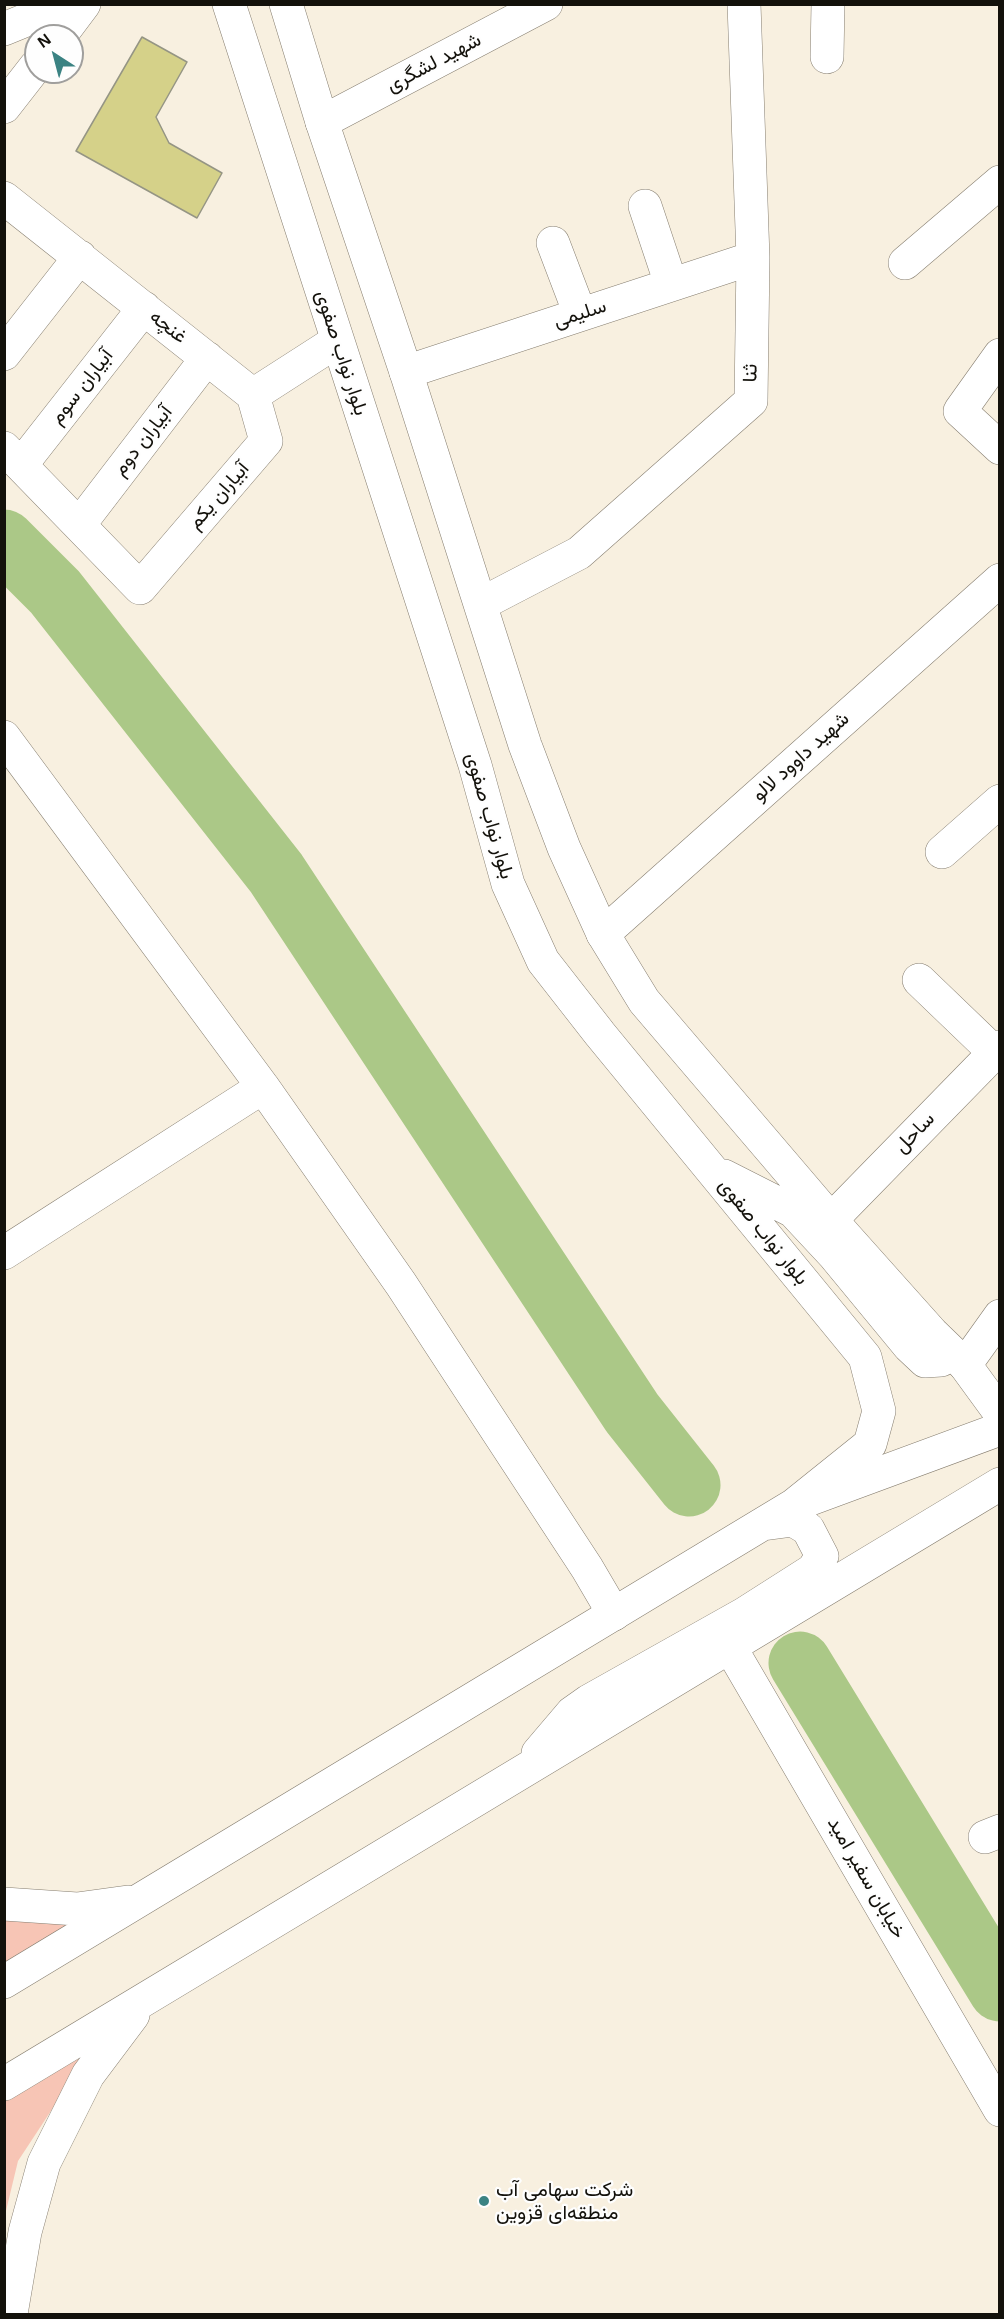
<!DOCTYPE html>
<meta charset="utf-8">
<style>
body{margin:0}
#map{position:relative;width:1004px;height:2319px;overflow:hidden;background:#f8f0e0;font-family:Helvetica,sans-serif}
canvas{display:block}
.frame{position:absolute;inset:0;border:6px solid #13110b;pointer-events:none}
.north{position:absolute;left:24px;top:24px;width:60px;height:60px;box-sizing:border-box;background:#fefefe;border:2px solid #a09f9d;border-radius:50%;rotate:324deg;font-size:16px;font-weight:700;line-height:24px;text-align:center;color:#13110b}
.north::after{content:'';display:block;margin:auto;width:21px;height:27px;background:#3b8383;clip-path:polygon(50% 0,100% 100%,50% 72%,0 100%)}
</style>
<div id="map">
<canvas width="1004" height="2319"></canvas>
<div class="frame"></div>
<div class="north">N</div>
</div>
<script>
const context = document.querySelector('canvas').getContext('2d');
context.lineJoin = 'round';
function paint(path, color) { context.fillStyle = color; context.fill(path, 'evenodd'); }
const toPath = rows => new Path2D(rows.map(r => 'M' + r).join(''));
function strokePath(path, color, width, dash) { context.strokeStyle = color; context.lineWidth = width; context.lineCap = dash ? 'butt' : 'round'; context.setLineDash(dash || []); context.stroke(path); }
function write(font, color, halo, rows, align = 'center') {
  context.font = font + ' Helvetica,Vazirmatn,sans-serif'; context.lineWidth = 4.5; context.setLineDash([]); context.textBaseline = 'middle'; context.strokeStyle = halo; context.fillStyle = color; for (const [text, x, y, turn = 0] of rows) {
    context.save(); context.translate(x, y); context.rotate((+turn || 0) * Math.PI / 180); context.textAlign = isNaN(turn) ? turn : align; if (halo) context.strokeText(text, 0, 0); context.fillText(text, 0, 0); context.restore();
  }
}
paint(toPath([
 [142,1901,5,1982,5,1904],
 [89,2053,18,2161,5,2215,5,2100]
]), '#f7c5b5');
strokePath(toPath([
 [4,541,55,592,276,873,632,1413,689,1485],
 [800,1663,1000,1990]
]), '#abc887', 63);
const building = toPath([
 [142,37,187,62,156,117,169,143,222,173,197,218,76,151,142,37]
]);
paint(building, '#d5d189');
strokePath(building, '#959584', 1.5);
const minor = toPath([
 [4,29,65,4],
 [60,36,84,4],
 [827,57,828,4],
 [4,107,36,66],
 [322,122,546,4],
 [4,198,253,395,337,341],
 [645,206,671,284],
 [553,243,580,314],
 [905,263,1000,182],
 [4,354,80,257],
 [1000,355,960,411,1000,448],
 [406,372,753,258],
 [4,448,140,588,266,441,253,395],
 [21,465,144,308],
 [79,525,207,358],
 [481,604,579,553,751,401,753,258,744,4],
 [4,737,263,1087,401,1284,587,1568,614,1614],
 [942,852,1000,801],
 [603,934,1000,580],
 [919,980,994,1052],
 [831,1220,1000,1047],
 [4,1253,263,1087],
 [965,1365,1000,1316],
 [985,1837,1000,1831]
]);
const major = toPath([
 [229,4,475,765,508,884,543,961,600,1034,865,1357,879,1411,870,1444,794,1505],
 [286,4,322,122,406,372,525,745,564,848,603,934,644,1001,831,1220,932,1333,965,1365,1000,1413],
 [724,1176,793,1211,834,1255,909,1346,925,1361,941,1360,946,1352,933,1335],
 [730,1647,1000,2110],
 [538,1753,572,1713,589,1701,744,1614,813,1570,822,1556,808,1529,793,1520,763,1524],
 [4,1904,77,1909,128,1902],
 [4,1982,794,1505,1000,1429],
 [4,2084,1000,1484],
 [11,2314,25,2232,44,2163,88,2075,133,2015]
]);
strokePath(minor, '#867e70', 34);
strokePath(major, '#867e70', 34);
strokePath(minor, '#fff', 33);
strokePath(major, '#fff', 33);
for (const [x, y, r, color] of [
 [484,2201,6,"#3b8383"]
]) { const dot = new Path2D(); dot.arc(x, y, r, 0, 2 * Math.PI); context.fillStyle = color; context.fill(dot); strokePath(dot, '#fefefe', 2); }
write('20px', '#13110b', '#fefefe', [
 ["شهید لشگری",434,63,-28],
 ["سلیمی",580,314,-18],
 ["غنچه",168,327,38],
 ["بلوار نواب صفوی",341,353,72],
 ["ثنا",751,373,-89],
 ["آبیاران سوم",82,387,-52],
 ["آبیاران دوم",143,441,-52],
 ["آبیاران یکم",219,496,-49],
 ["شهید داوود لالو",801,757,-42],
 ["بلوار نواب صفوی",489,816,74],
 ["ساحل",915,1133,-46],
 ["بلوار نواب صفوی",763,1232,51],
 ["خیابان سفیر امید",866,1878,60]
]);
write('20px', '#13110b', '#fefefe', [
 ["شرکت سهامی آب",496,2190],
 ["منطقه‌ای قزوین",496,2213]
], 'left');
</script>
